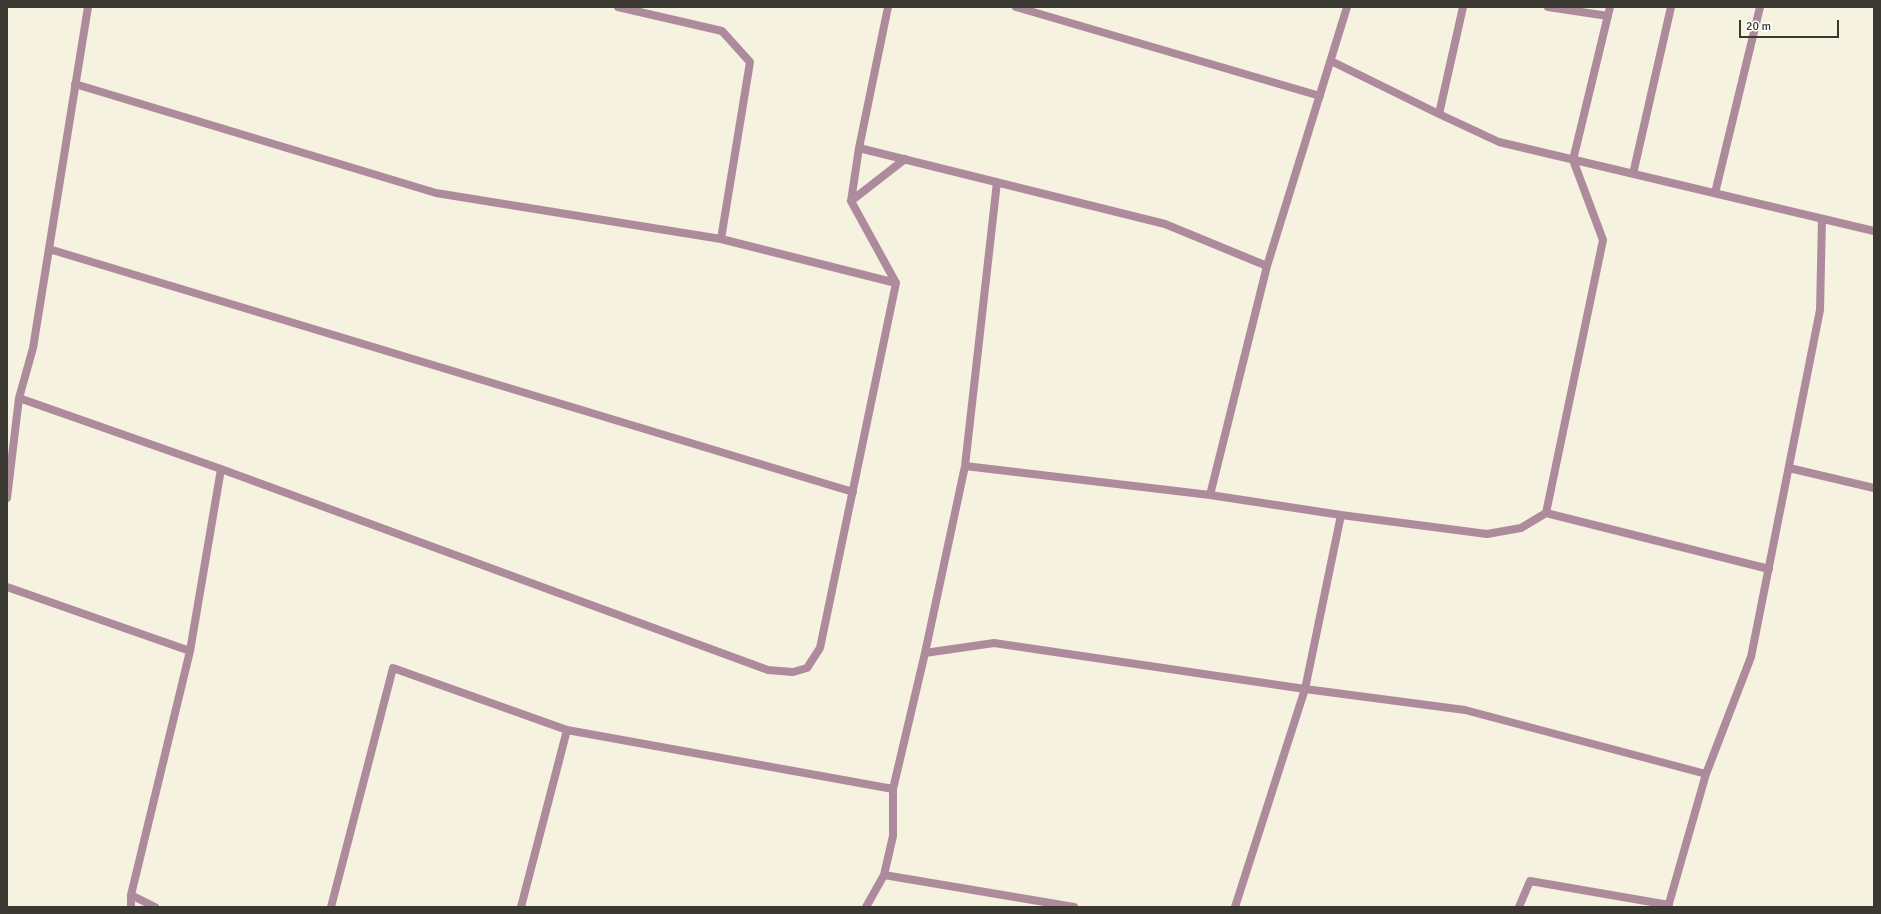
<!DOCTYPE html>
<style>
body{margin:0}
#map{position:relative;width:1881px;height:914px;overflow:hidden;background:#f5f2df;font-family:Signika,sans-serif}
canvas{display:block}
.frame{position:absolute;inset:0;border:8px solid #393831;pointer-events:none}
.scale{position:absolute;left:1739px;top:20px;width:100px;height:18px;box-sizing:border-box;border:2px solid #393831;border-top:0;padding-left:5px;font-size:12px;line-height:14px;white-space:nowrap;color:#393831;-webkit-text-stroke:3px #fff;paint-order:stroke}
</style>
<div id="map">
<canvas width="1881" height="914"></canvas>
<div class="frame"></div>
<div class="scale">20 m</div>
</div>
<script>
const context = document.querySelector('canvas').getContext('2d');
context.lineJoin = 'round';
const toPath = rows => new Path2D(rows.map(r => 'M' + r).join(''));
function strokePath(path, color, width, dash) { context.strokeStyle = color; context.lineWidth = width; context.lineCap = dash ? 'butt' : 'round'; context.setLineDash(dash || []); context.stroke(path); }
strokePath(toPath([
 [618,7,722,31,750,62,721,239],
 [888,7,859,148,1165,224,1267,266,1347,7],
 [1016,7,1320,96],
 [1548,7,1608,16],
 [1610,7,1573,160,1603,240,1546,513,1769,569],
 [1331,61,1439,114,1463,7],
 [75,84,436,193,721,239,896,283],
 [1439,114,1499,142,1874,231],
 [1633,174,1671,7],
 [1715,193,1760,7],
 [851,201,905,159],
 [49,249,853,492],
 [19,398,221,469,768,670,793,672,807,668,820,648,896,283,851,201,859,148],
 [965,466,1210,495,1341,515],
 [1789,468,1874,488],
 [1210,495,1267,266],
 [7,498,19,398,33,348,88,7],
 [7,587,190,651],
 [925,653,994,643,1305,689,1465,710,1706,774,1668,907],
 [1706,774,1751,657,1820,310,1822,219],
 [884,875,1074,907],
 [131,895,155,907],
 [131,907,131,895,190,651,221,469],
 [331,907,393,668,567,730,893,789,925,653,965,466,997,182],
 [521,907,567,730],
 [866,907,884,875,893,836,893,789],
 [1235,907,1305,689,1341,515,1487,534,1521,528,1546,513],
 [1519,907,1530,881,1669,905]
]), '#ae8b9c', 8);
</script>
